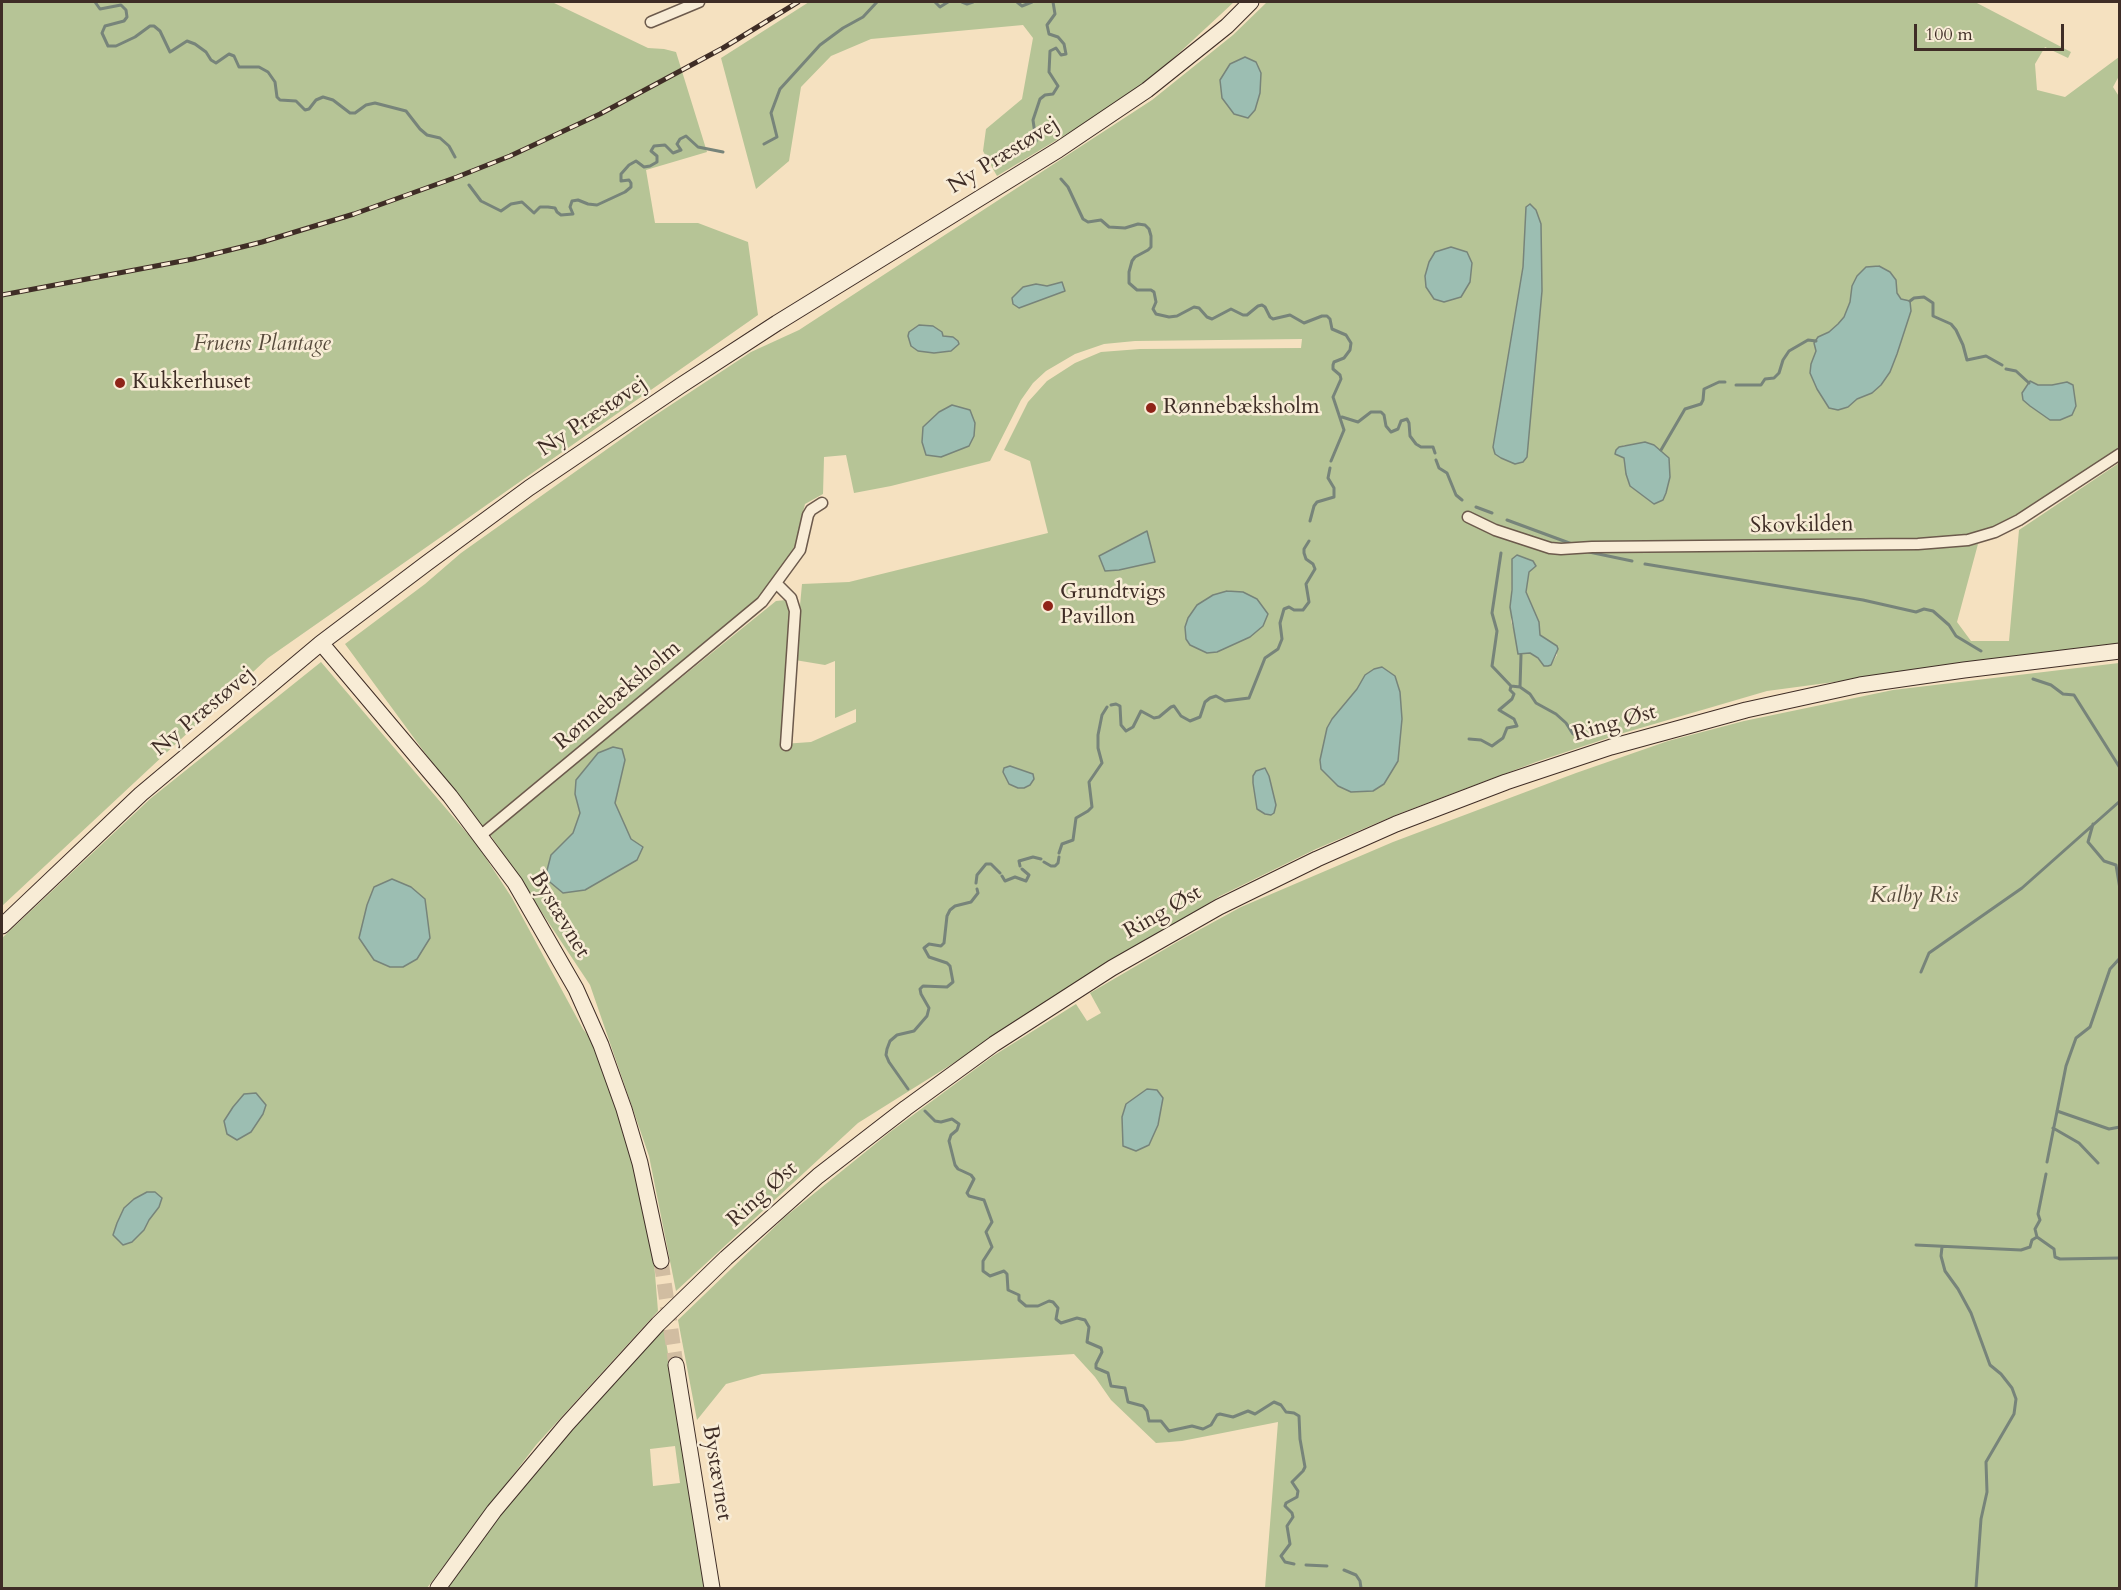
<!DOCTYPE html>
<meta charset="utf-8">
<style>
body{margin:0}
#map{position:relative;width:2121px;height:1590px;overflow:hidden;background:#f5e1c0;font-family:Cardo,serif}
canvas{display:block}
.frame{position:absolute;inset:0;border:3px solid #3f2d26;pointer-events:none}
.scale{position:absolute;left:1914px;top:24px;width:150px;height:27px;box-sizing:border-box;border:3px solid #3f2d26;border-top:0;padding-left:8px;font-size:18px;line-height:21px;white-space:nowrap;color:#3f2d26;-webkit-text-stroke:4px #f8ecd6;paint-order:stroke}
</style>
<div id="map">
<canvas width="2121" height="1590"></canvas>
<div class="frame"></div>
<div class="scale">100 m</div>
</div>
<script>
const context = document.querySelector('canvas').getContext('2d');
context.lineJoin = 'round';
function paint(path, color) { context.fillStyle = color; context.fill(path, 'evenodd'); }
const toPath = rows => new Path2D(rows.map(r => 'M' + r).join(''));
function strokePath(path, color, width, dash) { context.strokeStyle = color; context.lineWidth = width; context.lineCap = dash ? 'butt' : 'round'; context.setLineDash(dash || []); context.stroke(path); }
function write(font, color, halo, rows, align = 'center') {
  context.font = font + ' Cardo,serif'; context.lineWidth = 5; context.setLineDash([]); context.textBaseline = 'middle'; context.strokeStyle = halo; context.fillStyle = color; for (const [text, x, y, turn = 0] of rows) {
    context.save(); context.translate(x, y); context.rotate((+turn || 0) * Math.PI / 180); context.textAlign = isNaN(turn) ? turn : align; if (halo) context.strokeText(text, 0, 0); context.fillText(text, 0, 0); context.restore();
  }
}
paint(toPath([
 [2,2,552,2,648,48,664,49,676,52,707,152,646,170,655,223,698,223,748,242,758,315,268,658,2,906],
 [809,2,1234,2,1138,91,997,176,983,151,986,129,1022,99,1033,38,1023,25,871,39,831,56,801,87,789,161,756,189,721,58],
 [1267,2,1975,2,2071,52,2068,58,2045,47,2035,64,2037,90,2065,97,2119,57,2119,76,2113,87,2120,98,2119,448,1994,529,1967,535,1918,540,1548,550,1919,550,1978,544,1957,622,1971,641,2009,641,2019,530,2119,463,2119,644,1767,691,1620,734,1536,762,1398,814,1316,849,1220,896,858,1123,676,1291,649,1156,590,985,489,833,776,601,786,600,792,611,783,744,811,742,856,722,856,709,835,718,835,661,825,665,795,660,802,584,849,582,1048,533,1030,461,1004,450,1028,402,1047,381,1075,363,1101,352,1140,349,1301,348,1302,339,1135,341,1104,344,1075,354,1046,371,1033,383,1021,400,990,461,891,486,854,493,846,455,824,457,823,494,805,504,794,550,758,598,480,828,345,644,425,584,461,553,648,420,751,352,799,330,1152,100,1233,35],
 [1624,445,1631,445,1654,504,1630,486,1626,474,1624,458,1615,454],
 [1512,559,1536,566,1529,572,1526,592,1539,622,1540,635,1557,646,1557,655,1551,665,1548,666,1530,653,1519,654,1519,647,1511,621],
 [624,760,615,803,631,839,551,855,573,833,580,813,575,794],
 [321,662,478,846,512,898,583,1029,597,1047,636,1166,654,1262,658,1311,536,1445,427,1588,2,1588,2,938,150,799],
 [2119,663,2119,1588,1265,1588,1278,1422,1182,1441,1156,1443,1111,1400,1095,1377,1074,1354,762,1374,726,1384,697,1420,678,1320,785,1217,890,1132,993,1056,1076,1004,1087,1021,1101,1013,1090,993,1177,942,1241,907,1393,842,1576,773,1668,741,1744,721,1893,690],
 [664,1329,706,1588,443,1588,497,1514,594,1402],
 [675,1446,680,1483,653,1486,650,1449]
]), '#b6c496');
const water = toPath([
 [1245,57,1256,62,1261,73,1260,93,1255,110,1248,118,1234,114,1222,98,1220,80,1230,64,1245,57],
 [1530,204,1536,210,1541,224,1542,291,1527,457,1523,462,1515,464,1501,458,1495,454,1493,447,1523,267,1526,207,1530,204],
 [1451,247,1467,252,1472,263,1470,282,1461,297,1444,302,1434,299,1426,287,1425,276,1429,262,1435,252,1451,247],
 [1879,266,1890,272,1896,280,1897,293,1901,299,1910,301,1911,311,1897,354,1890,372,1881,385,1872,393,1857,399,1848,407,1838,410,1829,408,1817,389,1810,373,1811,364,1816,351,1814,343,1818,337,1829,332,1838,324,1844,317,1850,302,1852,286,1857,276,1866,267,1879,266],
 [1062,282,1065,291,1019,308,1013,304,1012,298,1023,287,1036,284,1047,286,1062,282],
 [919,325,933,326,942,332,943,336,953,337,958,341,959,344,951,351,934,353,918,351,911,346,908,336,909,332,919,325],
 [2030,381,2038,385,2052,385,2067,382,2073,385,2076,406,2072,415,2060,420,2050,420,2030,406,2023,400,2022,393,2030,381],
 [952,405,970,410,975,423,974,436,969,446,941,457,926,455,922,442,923,427,939,412,952,405],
 [1645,442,1654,445,1669,458,1670,477,1666,493,1663,500,1654,504,1630,486,1626,474,1624,458,1615,454,1616,450,1619,447,1645,442],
 [1147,531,1155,562,1119,570,1105,571,1099,556,1147,531],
 [1517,555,1533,561,1536,566,1529,572,1526,592,1539,622,1540,635,1557,646,1558,649,1551,665,1548,666,1544,666,1538,658,1530,653,1518,654,1510,607,1512,590,1512,559,1517,555],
 [1227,591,1243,592,1257,599,1268,614,1263,626,1250,637,1217,652,1207,653,1190,645,1186,639,1185,627,1188,618,1197,605,1213,595,1227,591],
 [1382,667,1395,676,1400,692,1402,719,1398,761,1384,784,1373,791,1351,792,1338,786,1321,769,1320,760,1327,728,1332,719,1357,689,1365,675,1374,669,1382,667],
 [613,747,622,749,625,760,615,803,631,839,643,847,637,860,585,890,563,893,545,878,551,855,573,833,580,813,575,794,576,780,598,753,613,747],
 [1010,766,1033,774,1034,779,1030,785,1024,788,1018,788,1009,784,1003,772,1004,768,1010,766],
 [1265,768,1269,776,1276,805,1274,813,1271,815,1265,814,1257,809,1253,783,1253,776,1256,771,1265,768],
 [392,879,411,887,425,899,430,938,417,959,403,967,390,967,374,960,359,938,367,905,374,887,392,879],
 [1147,1089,1157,1090,1163,1098,1158,1125,1149,1145,1136,1151,1123,1146,1122,1117,1126,1104,1147,1089],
 [256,1093,266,1105,263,1114,251,1132,237,1140,227,1134,224,1121,233,1107,244,1094,256,1093],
 [147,1192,155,1192,162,1198,159,1207,149,1220,144,1230,132,1242,123,1245,113,1235,117,1223,124,1208,134,1199,147,1192]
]);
paint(water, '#9cbeb2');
strokePath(water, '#77847a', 1.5);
strokePath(toPath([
 [95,2,100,9,121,5,126,10,127,17,124,21,105,26,102,33,108,46,116,46,135,37,150,26,154,26,160,31,170,52,187,41,195,44,206,52,211,60,216,63,229,54,234,56,239,67,259,67,268,72,275,82,277,97,280,100,296,101,305,110,309,109,316,100,323,97,333,100,350,113,355,113,366,105,375,103,406,111,420,129,427,135,440,138,449,146,455,157],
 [935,2,940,7,948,2],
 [962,2,967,4,973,2],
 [1017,2,1022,6,1032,2],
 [1036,141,1033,120,1040,99,1045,95,1053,94,1058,86,1049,72,1050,51,1056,48,1061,55,1066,54,1064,44,1058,37,1049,34,1047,25,1055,14,1053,2],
 [764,144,777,137,771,113,780,89,820,45,843,28,863,17,877,2],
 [1061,179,1068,187,1083,219,1088,222,1101,220,1109,227,1125,228,1138,224,1145,225,1149,229,1151,236,1151,247,1148,250,1135,257,1132,261,1129,272,1129,283,1137,290,1151,290,1154,292,1156,302,1153,309,1156,314,1169,317,1177,316,1194,307,1199,308,1207,317,1212,319,1231,309,1243,315,1247,315,1258,306,1262,305,1265,307,1270,317,1273,319,1290,315,1304,323,1322,316,1327,316,1330,319,1332,329,1346,335,1351,343,1350,350,1344,358,1334,362,1333,365,1333,369,1340,375,1341,379,1333,397,1344,430,1331,461],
 [469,185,481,201,501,211,511,204,522,202,534,213,540,207,548,207,555,208,557,212,561,215,573,214,570,207,572,201,578,200,588,204,597,205,625,192,631,187,631,183,629,180,621,181,621,174,629,165,636,161,644,167,650,166,657,162,657,156,651,151,654,146,665,145,673,153,681,150,677,144,680,139,686,136,698,147,723,152],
 [1910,301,1914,298,1924,297,1933,303,1933,316,1951,324,1956,330,1963,345,1967,360,1986,356,2002,365],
 [2006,369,2016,371,2029,383],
 [1736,385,1761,385,1765,379,1774,378,1779,373,1783,360,1789,351,1808,340,1816,341],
 [1342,417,1358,422,1371,412,1381,412,1384,415,1386,426,1391,432,1398,429,1401,421,1407,419,1409,423,1410,436,1416,444,1421,447,1433,447,1435,453],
 [1661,450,1685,409,1701,404,1703,400,1704,389,1719,382,1725,382],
 [1436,460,1439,468,1447,473,1456,495,1462,500],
 [1476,507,1492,513],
 [1507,520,1572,544],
 [1310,521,1314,506,1317,502,1334,497,1334,488,1328,478,1330,468],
 [1589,552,1632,561],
 [1501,553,1492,613,1497,631,1492,666,1511,686,1520,687,1530,694,1536,703,1556,714,1566,723,1573,734],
 [1645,564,1863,600,1916,612,1924,609,1933,611,1949,625,1956,636,1981,651],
 [2033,679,2051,685,2063,694,2074,695,2120,768],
 [1520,687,1521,655],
 [1111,705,1116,704,1120,706,1121,725,1126,731,1133,727,1141,711,1154,718,1159,717,1171,707,1174,706,1181,716,1190,721,1200,717,1205,702,1210,698,1216,696,1225,701,1249,698,1265,658,1278,649,1282,639,1280,623,1284,609,1289,607,1294,610,1303,610,1309,602,1306,584,1315,569,1313,564,1306,559,1304,553,1304,549,1309,541],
 [1469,739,1481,740,1492,746,1503,738,1507,728,1517,726,1514,719,1499,710,1512,699,1514,694,1510,690,1511,686],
 [2093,824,2088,842,2104,861,2116,865,2120,889],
 [1059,853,1062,844,1073,840,1076,818,1088,811,1092,807,1089,782,1102,763,1098,748,1098,735,1102,715,1107,707],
 [1044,862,1051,866,1055,866,1058,863,1059,857],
 [1020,866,1019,861,1033,857,1041,859],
 [1002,876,1005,881,1015,877,1026,881,1029,875,1022,869],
 [976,883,977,875,986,864,991,864,1000,873],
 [1921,972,1929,953,2022,888,2120,801],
 [908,1089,889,1062,886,1055,887,1049,890,1041,897,1035,914,1031,927,1016,929,1008,921,994,920,989,923,986,947,987,953,982,950,966,947,963,929,957,924,948,929,944,941,946,944,943,947,916,950,910,955,906,971,902,978,893,977,889],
 [925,1111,935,1121,941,1122,952,1119,959,1124,957,1130,951,1135,949,1141,955,1165,958,1169,971,1175,974,1179,967,1193,969,1196,984,1200,992,1222,986,1232,992,1247,983,1261,983,1271,990,1276,1004,1271,1007,1274,1008,1290,1019,1295,1019,1300,1026,1306,1038,1306,1049,1301,1053,1302,1058,1308,1056,1319,1061,1323,1077,1318,1085,1320,1089,1327,1087,1342,1101,1348,1102,1352,1096,1364,1096,1368,1108,1373,1111,1386,1125,1388,1128,1402,1143,1406,1147,1411,1149,1421,1161,1421,1169,1431,1192,1426,1203,1429,1211,1425,1217,1415,1220,1414,1233,1417,1248,1411,1255,1414,1274,1402,1281,1405,1286,1412,1294,1413,1299,1416,1300,1439,1305,1467,1303,1471,1292,1482,1298,1491,1297,1497,1286,1503,1285,1506,1292,1513,1293,1517,1287,1526,1290,1544,1281,1556,1285,1562,1294,1564],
 [2057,1111,2109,1129,2120,1127],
 [2053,1128,2079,1143,2098,1163],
 [2047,1162,2066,1066,2076,1038,2090,1027,2110,969,2120,958],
 [2046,1174,2038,1214,2040,1220,2035,1229,2037,1237,2054,1249,2055,1257,2060,1259,2120,1258],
 [1916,1245,2021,1250,2030,1247,2032,1240,2037,1237],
 [1942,1247,1941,1256,1945,1271,1958,1289,1971,1313,1990,1365,2001,1374,2012,1388,2016,1399,2014,1414,1986,1462,1987,1492,1981,1519,1976,1588],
 [1306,1565,1327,1566],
 [1344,1570,1356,1575,1360,1581,1361,1588]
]), '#77847a', 3);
strokePath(toPath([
 [661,1261,676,1365]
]), '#d1bda1', 15, [15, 8]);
const street = toPath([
 [651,22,699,2],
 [1468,517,1495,530,1550,548,1561,549,1592,547,1918,544,1968,540,1995,532,2019,520,2120,454],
 [777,584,791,598,795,611,786,745],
 [480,836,762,602,800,550,808,515,811,510,822,503]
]);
const secondary = toPath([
 [321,643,450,796,515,883,576,989,601,1045,624,1109,640,1163,661,1261],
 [2,926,141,794,321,643,427,563,529,488,680,386,777,323,1058,150,1147,90,1227,26,1251,2],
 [676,1365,712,1588],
 [438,1588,494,1511,567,1424,658,1324,726,1258,818,1176,906,1108,994,1044,1112,968,1219,907,1317,859,1396,824,1506,782,1611,747,1746,710,1860,685,1964,670,2120,651]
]);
strokePath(street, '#6c5a4c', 13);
strokePath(secondary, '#3f2d26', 17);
strokePath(street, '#f8ecd6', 10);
strokePath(secondary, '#f8ecd6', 15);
const rail = toPath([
 [2,295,193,259,262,242,354,214,457,177,510,156,600,114,723,48,798,2]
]);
strokePath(rail, '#3f2d26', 5);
strokePath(rail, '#f8ecd6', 3, [9]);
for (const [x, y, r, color] of [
 [120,383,6,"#8f2418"],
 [1151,408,6,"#8f2418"],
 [1048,606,6,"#8f2418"]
]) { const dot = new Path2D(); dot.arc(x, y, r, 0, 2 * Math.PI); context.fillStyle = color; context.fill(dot); strokePath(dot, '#f8ecd6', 2); }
write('22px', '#3f2d26', '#f8ecd6', [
 ["Ny Præstøvej",1004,156,-32],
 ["Ny Præstøvej",593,417,-34],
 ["Skovkilden",1802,526,-1],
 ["Rønnebæksholm",618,696,-40],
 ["Ny Præstøvej",204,712,-40],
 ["Ring Øst",1615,724,-16],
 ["Ring Øst",1163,913,-30],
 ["Bystævnet",559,915,59],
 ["Ring Øst",763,1195,-42],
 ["Bystævnet",716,1473,81]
]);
write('italic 22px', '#574b3c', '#f8ecd6', [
 ["Fruens Plantage",262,345],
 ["Kalby Ris",1914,897]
]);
write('22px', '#3f2d26', '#f8ecd6', [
 ["Kukkerhuset",132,383],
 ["Rønnebæksholm",1163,408],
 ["Grundtvigs",1060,593],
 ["Pavillon",1060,618]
], 'left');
</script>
